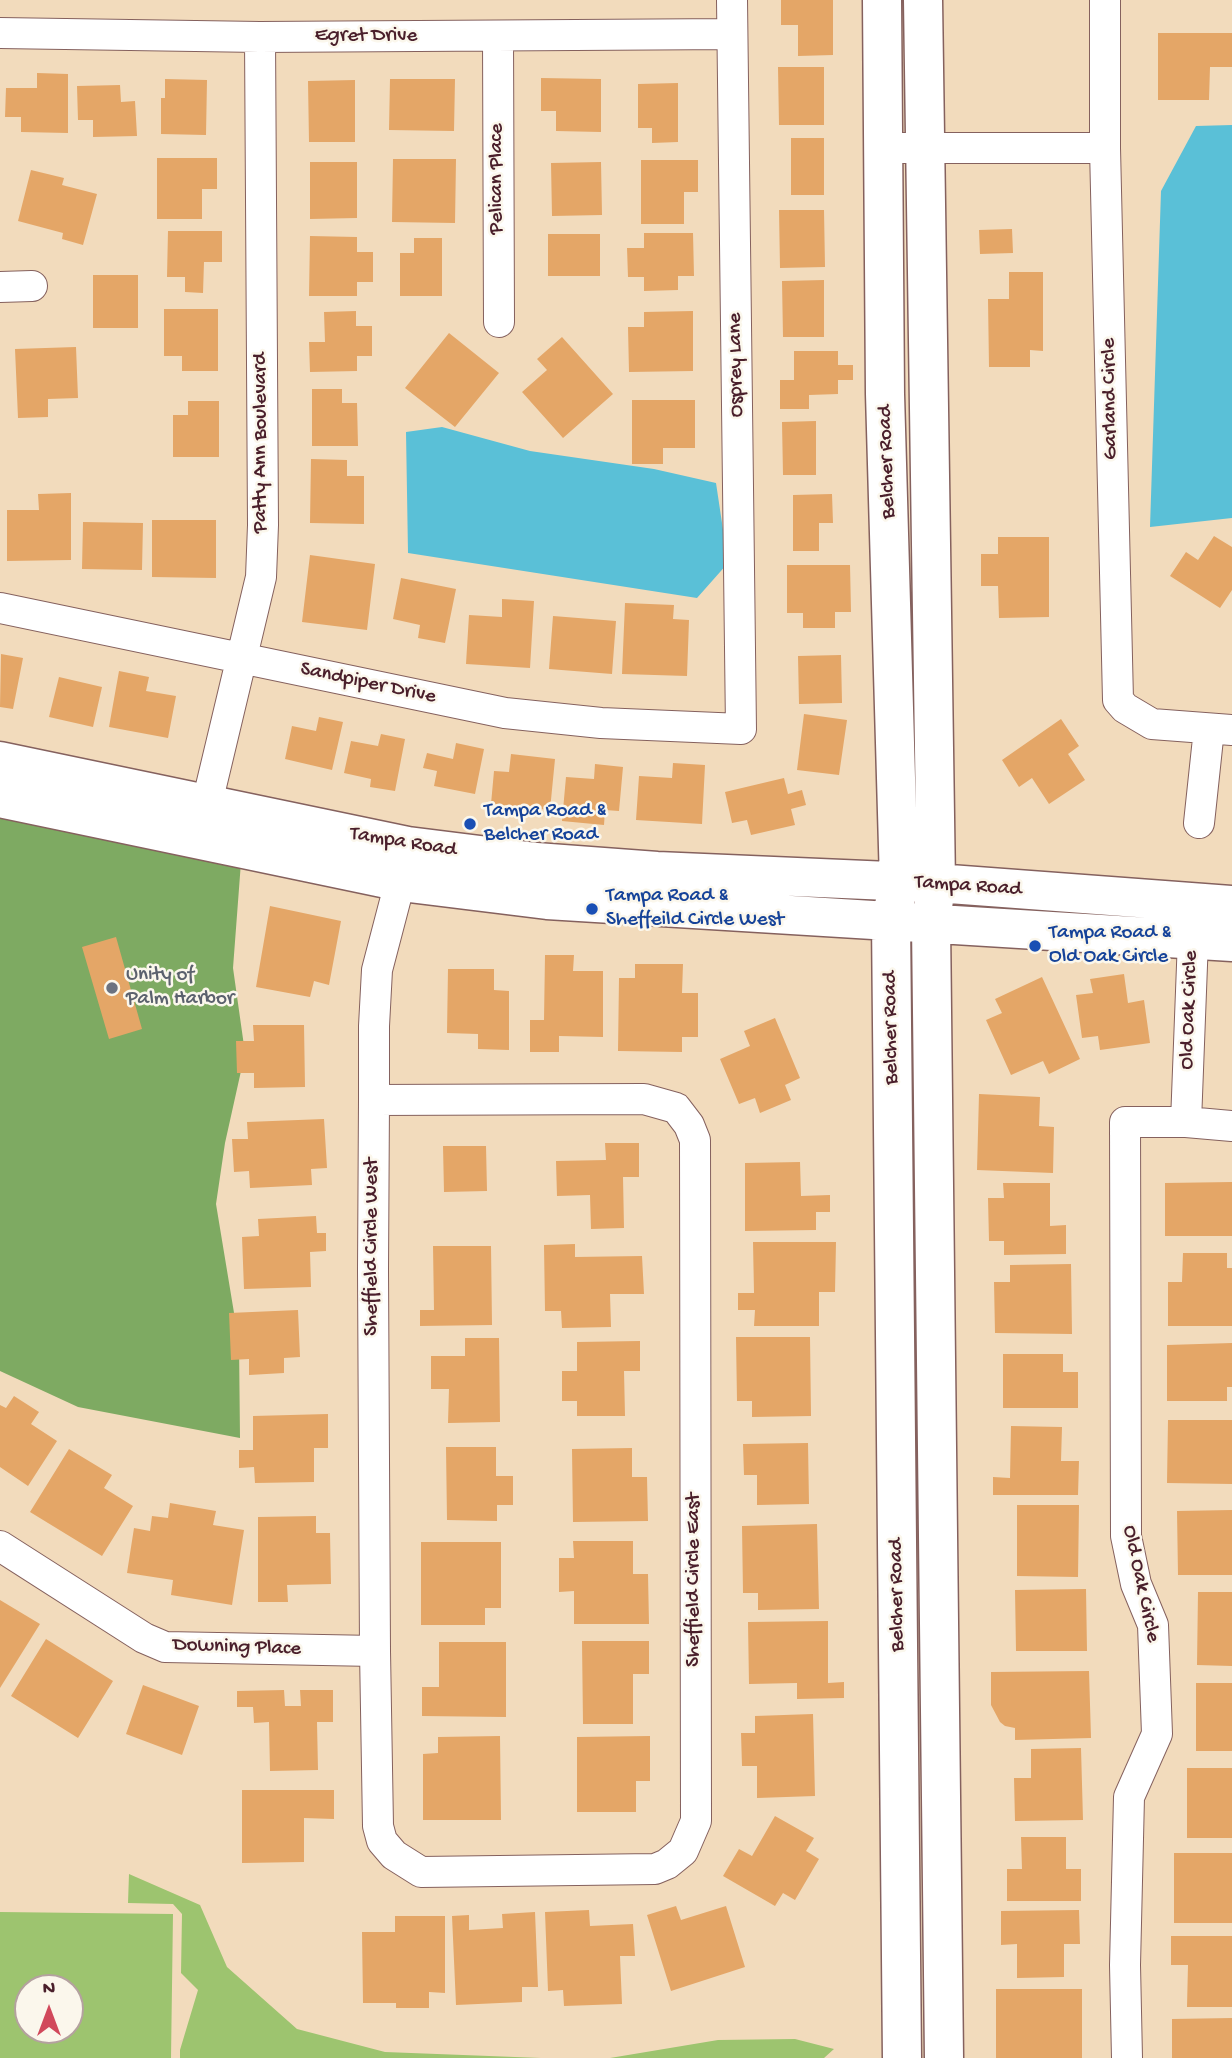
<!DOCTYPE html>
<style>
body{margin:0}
#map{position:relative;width:1232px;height:2058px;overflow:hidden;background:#f2dbbc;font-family:"Gochi Hand",sans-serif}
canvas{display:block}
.north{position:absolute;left:14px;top:1974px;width:70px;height:70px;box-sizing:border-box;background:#fbf7ec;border:2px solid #b4a19f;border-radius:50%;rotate:0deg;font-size:19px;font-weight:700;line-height:28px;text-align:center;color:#4a1f2b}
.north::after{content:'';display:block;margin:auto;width:24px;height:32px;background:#d1495b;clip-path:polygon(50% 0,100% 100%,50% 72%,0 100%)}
</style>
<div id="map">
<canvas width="1232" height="2058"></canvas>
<div class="north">N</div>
</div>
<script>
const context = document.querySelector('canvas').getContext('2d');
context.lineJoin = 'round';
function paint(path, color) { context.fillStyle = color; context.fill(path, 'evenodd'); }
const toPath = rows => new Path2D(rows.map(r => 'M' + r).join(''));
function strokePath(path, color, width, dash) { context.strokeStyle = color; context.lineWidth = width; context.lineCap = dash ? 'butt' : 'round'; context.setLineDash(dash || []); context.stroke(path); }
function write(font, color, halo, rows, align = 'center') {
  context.font = font + ' "Gochi Hand",sans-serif'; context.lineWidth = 5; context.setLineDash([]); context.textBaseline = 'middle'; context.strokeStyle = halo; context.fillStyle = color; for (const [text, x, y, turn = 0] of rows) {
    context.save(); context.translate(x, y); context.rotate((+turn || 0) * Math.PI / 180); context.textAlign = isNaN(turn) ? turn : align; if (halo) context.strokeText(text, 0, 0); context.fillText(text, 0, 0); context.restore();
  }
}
paint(toPath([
 [129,1874,200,1905,227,1967,297,2029,385,2052,541,2058,180,2058,180,2050,198,1990,181,1973,182,1914,173,1904,128,1903],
 [0,1912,173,1914,171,2058,0,2058],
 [28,1988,70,1988,70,2030,28,2030],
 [795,2039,834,2049,824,2058,610,2058,718,2040]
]), '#9dc46f');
paint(toPath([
 [0,814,241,862,233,968,245,1053,225,1143,216,1204,239,1343,240,1438,78,1407,0,1371]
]), '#7eaa62');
paint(toPath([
 [1232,125,1232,518,1150,527,1161,191,1196,126],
 [442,427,530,451,654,469,716,483,728,563,697,598,408,553,406,432]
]), '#5ac0d7');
paint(toPath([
 [781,0,833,0,833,55,798,56,798,25,781,25],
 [1158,33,1232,33,1232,67,1210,67,1209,100,1158,100],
 [778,67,824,67,824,125,779,125],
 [37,73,68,74,68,133,21,132,21,117,5,117,6,88,37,88],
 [541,78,601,79,601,132,556,131,556,111,541,111],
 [165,79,207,80,206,135,161,134,161,98,165,98],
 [390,79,455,79,454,131,389,130],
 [355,80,355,142,309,142,308,81],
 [678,83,678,142,652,143,652,128,638,128,638,84],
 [120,85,121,102,135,101,137,136,93,137,93,120,78,120,77,86],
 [791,138,824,138,824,195,791,195],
 [157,158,217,158,217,189,202,189,202,219,157,219],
 [393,159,456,159,455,223,392,222],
 [641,160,698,160,698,192,684,192,684,224,641,224],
 [310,162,357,162,357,218,310,219],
 [601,162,602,215,552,216,551,163],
 [31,170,64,178,62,185,97,194,83,245,62,239,63,233,18,221],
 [779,210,824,210,825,267,780,268],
 [1012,229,1013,253,980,254,979,230],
 [168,231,222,231,222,262,204,262,203,293,185,292,185,277,167,277],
 [644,233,693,233,694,276,678,276,678,290,644,291,644,277,628,277,627,248,644,248],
 [548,234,600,234,600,276,548,276],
 [310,236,357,237,357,252,373,252,373,282,357,282,357,296,309,296],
 [414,238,442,238,442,296,400,296,400,253,414,253],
 [1009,272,1043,272,1043,351,1030,350,1030,367,989,367,988,299,1009,299],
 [93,275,138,275,138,328,93,328],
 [824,280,824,337,783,337,782,281],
 [164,309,218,309,218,371,182,371,182,356,164,356],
 [356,311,356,326,372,326,372,356,357,356,357,371,310,372,309,342,325,342,324,312],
 [693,311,693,371,629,372,628,327,644,327,644,312],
 [449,333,499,373,455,427,405,388],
 [562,337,613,394,563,438,522,392,547,370,537,359],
 [76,347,78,398,48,399,48,417,18,418,15,349],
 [794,351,838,351,838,365,853,365,853,380,838,380,838,394,809,395,809,409,780,409,780,380,794,380],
 [312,389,342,389,342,403,357,403,358,446,312,446],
 [632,400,695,400,695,448,663,448,663,464,632,464],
 [188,401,219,401,219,457,173,457,173,415,188,415],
 [816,421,816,475,783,475,782,422],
 [311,459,347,460,347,476,364,476,364,524,310,523],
 [71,493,71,560,7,561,7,510,39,510,38,494],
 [832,494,833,523,819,523,819,551,793,551,793,495],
 [152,520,216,520,216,578,152,577],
 [83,522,143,523,142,570,82,569],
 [1214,536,1232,547,1232,590,1220,608,1170,576,1186,552,1198,560],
 [998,537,1049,537,1049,617,999,618,998,586,981,586,981,554,998,554],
 [310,555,375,564,367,630,302,622],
 [787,565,850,565,851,612,835,612,835,628,803,628,803,613,787,613],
 [401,578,456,589,445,643,418,638,420,625,393,619],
 [502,599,534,601,530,668,466,664,469,615,502,617],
 [625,603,674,605,673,619,689,620,687,676,622,674],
 [553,616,616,621,612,674,549,669],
 [1,654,23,658,13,709,0,707],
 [841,655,842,703,799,704,798,656],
 [119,671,149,677,146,691,176,696,168,738,109,727],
 [59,677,102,687,93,727,49,717],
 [804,714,847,720,839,775,797,770],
 [319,717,343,722,332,770,285,759,292,726,316,731],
 [1061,719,1079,746,1068,754,1085,780,1049,804,1032,778,1019,787,1002,760],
 [381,734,405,739,395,791,370,787,371,779,344,773,351,741,378,746],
 [456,743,484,749,475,794,434,786,437,771,423,768,427,753,453,759],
 [511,754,555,759,550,810,491,804,494,771,509,772],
 [673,763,705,765,702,824,636,820,639,776,672,778],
 [595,764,623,767,619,811,605,810,604,825,562,821,566,777,594,779],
 [784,778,788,794,802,790,806,805,791,809,795,825,751,835,747,820,732,823,725,792],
 [270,906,341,921,329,985,314,981,310,997,256,987],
 [116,937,142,1029,109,1039,82,947],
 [545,955,574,955,573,971,603,971,603,1037,559,1036,559,1052,530,1052,530,1020,544,1020],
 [635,964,683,964,682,993,698,993,698,1037,682,1037,682,1052,618,1051,619,978,635,978],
 [448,969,494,969,494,990,509,991,509,1050,478,1049,478,1034,447,1033],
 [1124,974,1128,1003,1144,1000,1150,1043,1100,1050,1098,1036,1082,1038,1076,995,1093,993,1090,979],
 [1042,977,1080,1059,1049,1074,1043,1061,1011,1075,986,1020,1002,1013,995,999],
 [775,1018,800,1078,785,1085,791,1100,760,1113,755,1098,739,1104,720,1059,750,1046,744,1031],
 [253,1025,304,1025,305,1087,254,1088,254,1073,237,1073,236,1041,254,1041],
 [979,1094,1040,1097,1039,1126,1054,1127,1053,1173,977,1170],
 [324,1119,327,1168,311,1169,312,1185,250,1188,249,1171,234,1172,232,1139,248,1139,247,1122],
 [605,1143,639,1143,639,1177,623,1177,624,1228,591,1229,590,1195,557,1196,556,1161,606,1160],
 [443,1146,486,1146,487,1191,444,1192],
 [800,1162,801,1196,830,1195,830,1212,816,1212,816,1230,745,1231,745,1163],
 [1232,1182,1232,1236,1165,1236,1165,1183],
 [1003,1183,1050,1183,1050,1226,1066,1225,1066,1254,1004,1255,1004,1241,989,1241,988,1198,1004,1198],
 [316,1216,317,1233,326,1233,326,1251,310,1252,311,1287,244,1289,242,1237,259,1236,258,1219],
 [753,1242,836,1242,835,1292,819,1292,819,1326,754,1326,755,1310,738,1310,738,1293,754,1293],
 [575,1244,575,1257,642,1256,644,1294,610,1294,611,1327,562,1328,561,1311,545,1311,544,1245],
 [433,1246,491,1246,492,1325,420,1326,420,1310,434,1310],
 [1183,1253,1227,1253,1227,1268,1232,1268,1232,1326,1168,1326,1168,1282,1182,1282],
 [1071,1264,1072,1334,995,1333,994,1282,1010,1282,1010,1265],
 [298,1310,300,1357,284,1358,284,1373,249,1375,249,1359,231,1360,229,1313],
 [736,1337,810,1337,811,1416,752,1417,752,1401,737,1401],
 [465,1338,499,1338,500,1422,448,1423,449,1389,431,1389,431,1356,465,1356],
 [640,1341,640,1371,624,1371,625,1416,577,1416,577,1401,562,1401,562,1371,577,1371,577,1342],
 [1232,1343,1232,1387,1227,1387,1227,1401,1167,1401,1167,1345],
 [1003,1354,1063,1354,1063,1372,1078,1372,1078,1408,1003,1408],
 [14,1396,39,1412,31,1424,57,1441,28,1486,0,1467,0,1405,6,1408],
 [328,1414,328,1448,314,1448,314,1482,255,1483,254,1467,239,1468,239,1450,253,1450,253,1416],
 [1168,1420,1232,1420,1232,1484,1167,1483],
 [1011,1426,1062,1427,1061,1461,1079,1461,1078,1495,993,1495,993,1477,1010,1478],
 [808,1443,809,1504,757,1505,757,1475,744,1475,743,1444],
 [446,1447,496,1447,496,1476,513,1476,513,1505,497,1505,497,1521,447,1520],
 [632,1448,632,1477,647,1477,648,1521,573,1522,572,1449],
 [69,1449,112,1475,104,1488,133,1506,102,1556,30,1512],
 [170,1503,216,1511,213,1525,244,1530,232,1605,171,1595,173,1580,127,1573,134,1528,150,1531,152,1516,168,1518],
 [1017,1505,1079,1505,1078,1577,1017,1576],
 [1232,1510,1232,1575,1178,1575,1177,1511],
 [316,1516,316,1533,330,1533,331,1584,287,1585,288,1602,258,1602,258,1517],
 [817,1524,819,1609,758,1610,758,1593,743,1593,742,1526],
 [573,1541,633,1541,633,1574,648,1574,649,1624,574,1624,574,1591,559,1592,559,1558,574,1558],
 [421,1542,501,1542,501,1608,485,1608,485,1625,421,1625],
 [1086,1589,1087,1651,1016,1651,1015,1590],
 [1198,1592,1232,1592,1232,1666,1197,1665],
 [0,1600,40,1624,0,1688],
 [828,1621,828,1683,844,1682,844,1698,797,1699,797,1683,749,1684,748,1622],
 [46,1639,113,1681,78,1738,11,1696],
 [582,1641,649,1641,649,1674,633,1674,633,1724,583,1724],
 [439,1642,506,1642,506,1717,422,1716,422,1687,439,1687],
 [1089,1671,1091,1738,1015,1740,1015,1728,1005,1726,1000,1722,991,1705,991,1672],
 [1196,1683,1232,1683,1232,1751,1196,1751],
 [143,1685,199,1706,182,1755,126,1734],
 [284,1690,285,1706,301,1706,300,1690,333,1690,333,1722,317,1722,318,1770,270,1771,269,1722,254,1723,253,1707,237,1707,237,1691],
 [813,1714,815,1796,757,1798,757,1766,742,1766,741,1733,755,1733,755,1716],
 [500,1736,501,1820,423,1820,423,1754,438,1753,438,1737],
 [650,1736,650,1781,636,1781,636,1812,577,1812,577,1737],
 [1081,1748,1083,1820,1015,1821,1014,1778,1031,1778,1031,1749],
 [1187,1768,1232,1768,1232,1838,1187,1838],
 [242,1790,334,1790,334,1819,304,1818,304,1862,242,1863],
 [775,1816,814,1838,806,1851,819,1859,795,1900,783,1893,775,1906,723,1876,739,1849,752,1856],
 [1021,1837,1066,1837,1066,1869,1081,1869,1081,1901,1007,1901,1007,1869,1022,1869],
 [1174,1853,1232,1853,1232,1923,1174,1923],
 [676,1906,681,1920,726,1906,745,1967,671,1991,647,1915],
 [589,1910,590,1926,633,1924,635,1956,620,1956,622,2004,564,2006,563,1990,548,1991,545,1912],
 [1079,1910,1080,1944,1064,1944,1064,1977,1017,1978,1017,1944,1001,1945,1001,1911],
 [535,1912,538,1987,522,1987,522,2002,456,2005,452,1916,469,1915,469,1930,503,1928,502,1914],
 [395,1916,445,1916,445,1993,429,1992,429,2008,396,2008,396,2003,363,2003,362,1932,395,1932],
 [1171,1936,1232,1936,1232,2007,1187,2007,1188,1965,1171,1965],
 [996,1989,1082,1989,1082,2058,996,2058],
 [1232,2018,1232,2058,1172,2058,1172,2019]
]), '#e4a667');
const minor = toPath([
 [1105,0,1105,148,1118,700,1125,708,1152,724,1232,730],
 [0,33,260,37,732,34],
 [498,37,499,322],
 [884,148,1105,148],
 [0,287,32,286],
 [0,608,505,713,601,723,741,729,732,0],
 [1199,823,1209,729],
 [202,824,261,577,263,525,260,37],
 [374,1100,644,1099,676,1108,689,1125,695,1140,696,1821,683,1851,667,1864,655,1869,421,1872,394,1855,382,1841,378,1826,375,1651,373,1270,374,1100,374,1026,377,970,405,863],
 [1186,1122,1193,939],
 [0,1546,144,1638,165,1647,375,1651],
 [1127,2058,1125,1965,1129,1797,1157,1734,1153,1625,1136,1584,1126,1536,1125,1122,1186,1122,1232,1126]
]);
const major = toPath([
 [882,0,885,394,899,882,891,920,902,2058],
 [923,0,936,883,931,924,944,2058],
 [0,761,408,846,536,862,657,871,936,883,1232,905],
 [0,798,401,882,547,900,1232,942]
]);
strokePath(minor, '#85615e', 32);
strokePath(major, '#85615e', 41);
strokePath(minor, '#fff', 30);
strokePath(major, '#fff', 38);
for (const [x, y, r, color] of [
 [470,824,7,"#1a4fb4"],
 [592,909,7,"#1a4fb4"],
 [1035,946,7,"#1a4fb4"],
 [112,988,7,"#6b7280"]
]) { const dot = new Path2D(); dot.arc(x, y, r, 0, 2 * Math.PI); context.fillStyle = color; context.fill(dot); strokePath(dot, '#fbf7ec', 2.5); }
write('21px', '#4a1f2b', '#fbf7ec', [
 ["Egret Drive",366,37],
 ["Pelican Place",498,179,-90],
 ["Osprey Lane",737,365,-91],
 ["Garland Circle",1111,399,-91],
 ["Patty Ann Boulevard",262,443,-90],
 ["Belcher Road",888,462,-92],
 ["Sandpiper Drive",368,684,12],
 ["Tampa Road",403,843,9],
 ["Tampa Road",968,887,4],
 ["Old Oak Circle",1190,1010,-88],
 ["Belcher Road",892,1028,-91],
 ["Sheffield Circle West",373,1247,-90],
 ["Sheffield Circle East",695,1580,-90],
 ["Old Oak Circle",1140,1584,78],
 ["Belcher Road",898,1595,-91],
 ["Downing Place",237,1648,2]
]);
write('21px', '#164399', '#fbf7ec', [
 ["Tampa Road &",484,812],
 ["Belcher Road",484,836],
 ["Tampa Road &",606,897],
 ["Sheffeild Circle West",606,921],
 ["Tampa Road &",1049,934],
 ["Old Oak Circle",1049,958]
], 'left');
write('21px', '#5b616d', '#fbf7ec', [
 ["Unity of",126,976],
 ["Palm Harbor",126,1000]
], 'left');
</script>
